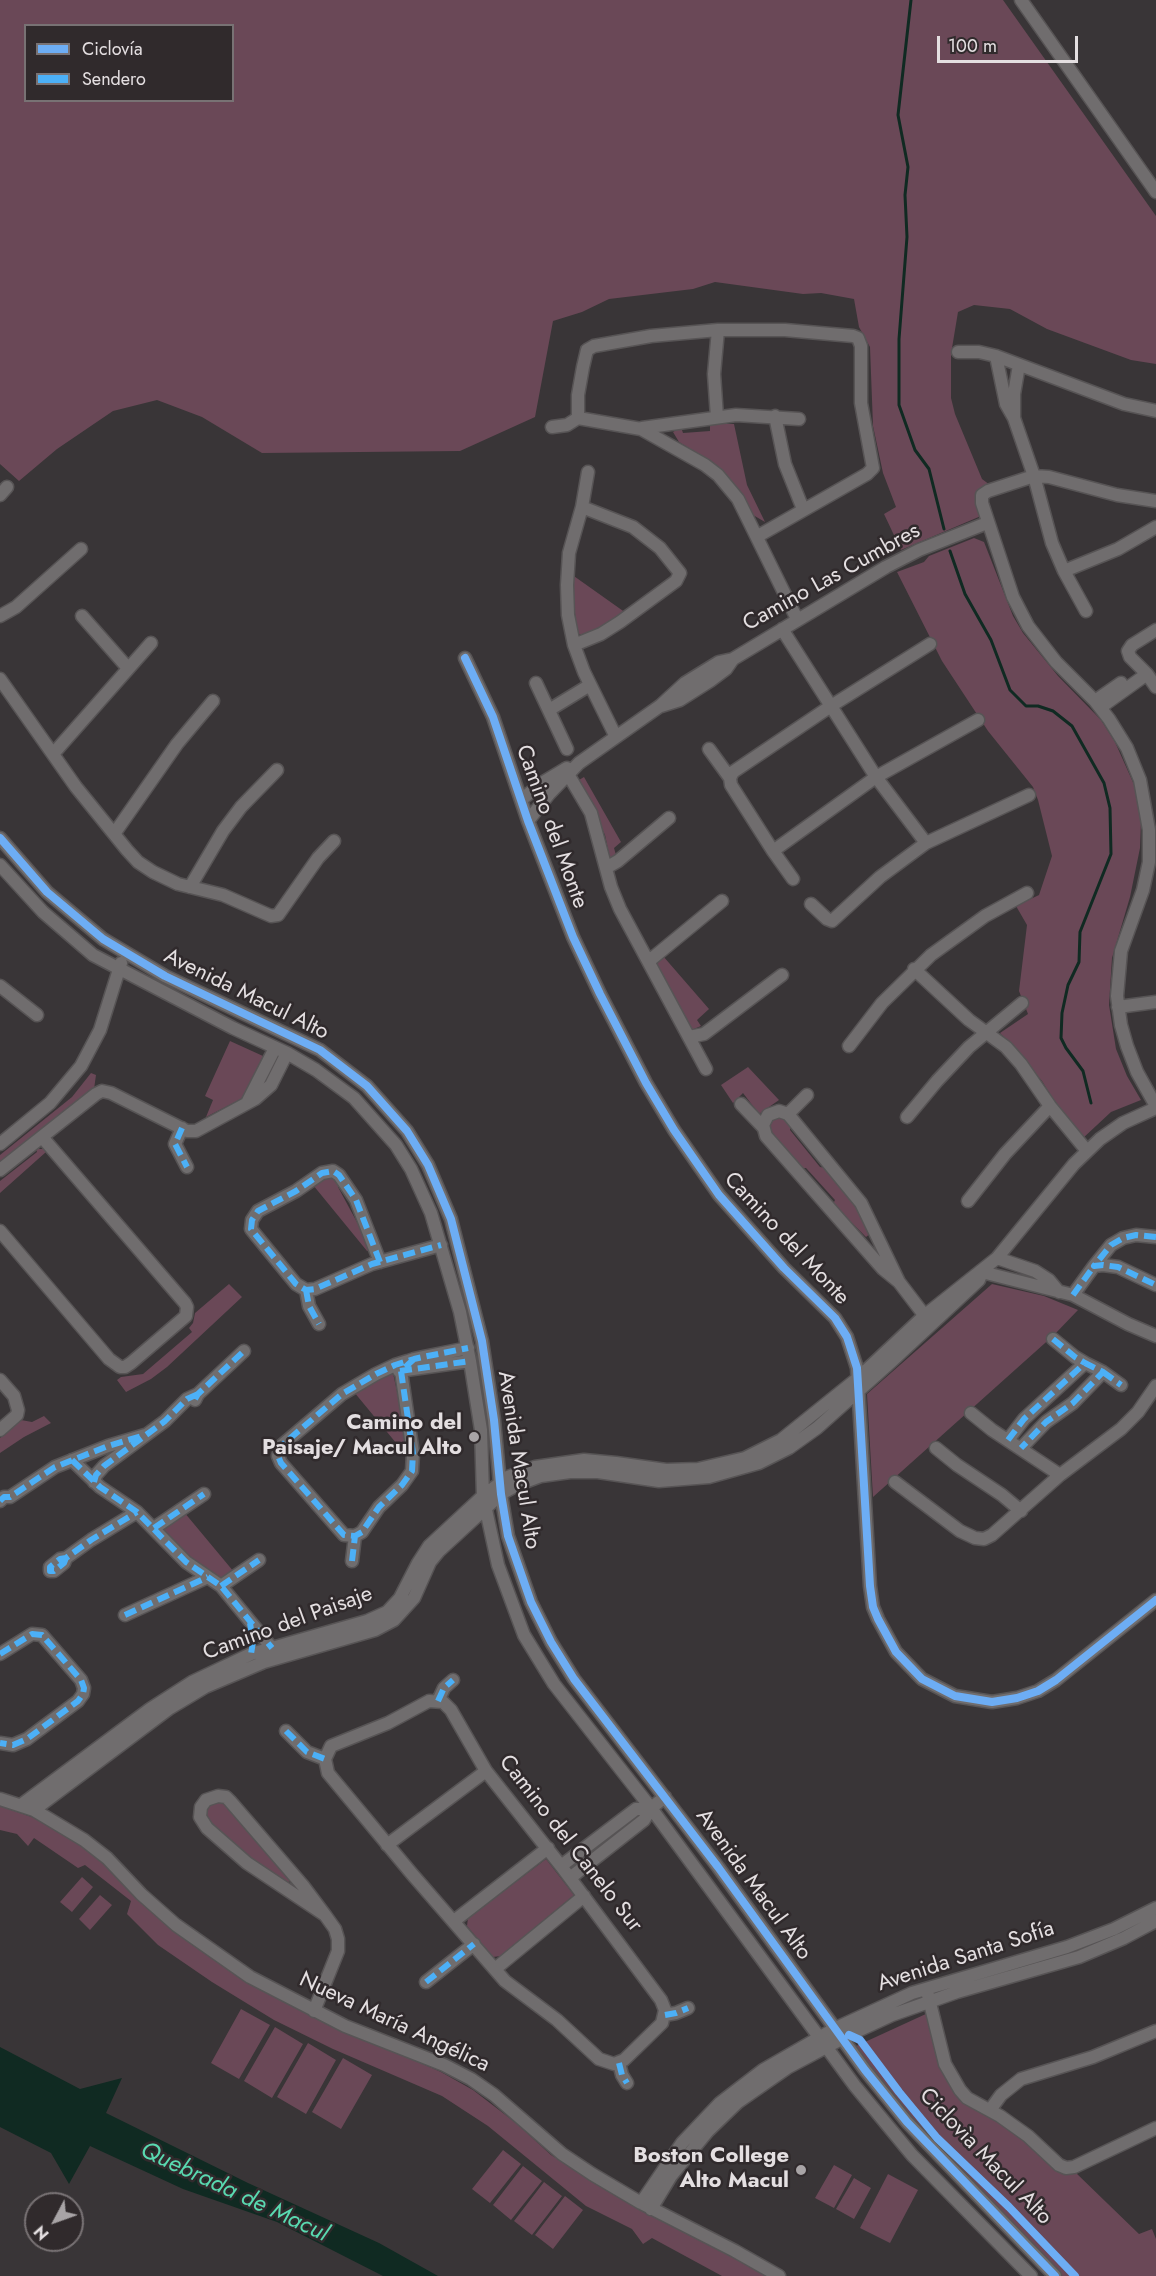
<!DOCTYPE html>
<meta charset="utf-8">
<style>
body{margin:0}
#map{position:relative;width:1156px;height:2276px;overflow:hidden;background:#393537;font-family:Jost,sans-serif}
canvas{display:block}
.legend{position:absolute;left:24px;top:24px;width:210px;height:78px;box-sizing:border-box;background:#302a2c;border:2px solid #787274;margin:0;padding:8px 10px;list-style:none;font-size:18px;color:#e4dfe1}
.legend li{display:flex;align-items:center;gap:12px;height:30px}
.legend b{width:30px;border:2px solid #787274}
.north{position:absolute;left:24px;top:2192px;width:60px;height:60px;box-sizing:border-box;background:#302a2c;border:2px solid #787274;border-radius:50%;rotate:229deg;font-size:16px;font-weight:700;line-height:24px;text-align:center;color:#e4dfe1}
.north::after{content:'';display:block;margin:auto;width:21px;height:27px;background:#a8a4a6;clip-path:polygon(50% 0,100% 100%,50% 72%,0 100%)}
.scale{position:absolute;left:937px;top:36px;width:141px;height:27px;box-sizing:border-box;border:3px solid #e4dfe1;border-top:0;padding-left:8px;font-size:18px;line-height:21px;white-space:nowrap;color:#e4dfe1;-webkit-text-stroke:4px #302a2c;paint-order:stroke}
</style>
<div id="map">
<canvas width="1156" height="2276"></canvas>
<ul class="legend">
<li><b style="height:8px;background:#6dadf4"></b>Ciclovía</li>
<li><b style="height:8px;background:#4cb0f7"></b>Sendero</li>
</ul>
<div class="north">N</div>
<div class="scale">100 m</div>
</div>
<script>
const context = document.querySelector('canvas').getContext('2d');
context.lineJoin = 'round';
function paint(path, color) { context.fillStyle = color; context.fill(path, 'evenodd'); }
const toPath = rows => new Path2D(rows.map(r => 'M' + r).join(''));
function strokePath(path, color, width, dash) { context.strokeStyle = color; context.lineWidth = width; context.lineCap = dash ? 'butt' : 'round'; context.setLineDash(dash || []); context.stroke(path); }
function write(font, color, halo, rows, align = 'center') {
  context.font = font + ' Jost,sans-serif'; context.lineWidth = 5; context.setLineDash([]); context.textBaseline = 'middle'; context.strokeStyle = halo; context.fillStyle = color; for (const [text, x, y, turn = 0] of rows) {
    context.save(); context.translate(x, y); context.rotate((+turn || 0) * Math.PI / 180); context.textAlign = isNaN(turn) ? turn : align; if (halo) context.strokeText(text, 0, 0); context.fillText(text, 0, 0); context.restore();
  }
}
paint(toPath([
 [0,0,1003,0,1156,216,1156,364,1131,360,1047,329,1010,309,974,305,958,312,951,354,951,398,955,414,982,479,990,485,975,493,981,516,901,550,884,514,896,507,883,473,873,426,870,347,859,327,854,299,821,293,803,294,715,282,693,289,609,299,582,312,553,321,535,417,460,451,262,453,202,417,157,400,113,411,57,449,19,481,0,464],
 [26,26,232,26,232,100,26,100],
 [710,424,734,424,747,485,765,522,753,515,745,502,704,458,679,442,673,432,681,427,683,433,710,431],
 [974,538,984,542,1013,616,1023,633,1058,676,1101,720,1115,742,1136,789,1141,822,1140,848,1130,897,1112,958,1109,1005,1116,1049,1127,1076,1141,1100,1111,1112,1082,1139,1065,1119,1042,1081,1000,1033,1028,1014,1019,991,1027,925,1016,906,1039,895,1052,856,1038,800,1033,787,988,731,942,661,897,572,924,562,929,556],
 [571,574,626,613,584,636,577,633],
 [584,777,621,842,614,848,616,855,610,859,605,835,579,780],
 [663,956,709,1009,697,1020,701,1026,689,1031,655,962],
 [230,1041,263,1056,243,1098,206,1117,213,1100,205,1096],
 [748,1067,779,1100,759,1114,743,1093,733,1103,721,1085],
 [91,1073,96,1075,94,1089,0,1162,0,1155,72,1097],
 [775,1115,786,1119,791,1124,790,1130,820,1167,827,1168,854,1201,871,1233,866,1237,833,1204,835,1200,806,1168,799,1168,771,1132,769,1119],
 [36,1149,43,1149,46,1152,0,1193,0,1181,37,1152],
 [331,1175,339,1183,338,1187,372,1250,367,1251,313,1185,326,1176],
 [229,1284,242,1297,167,1367,151,1379,126,1392,117,1380,121,1377,143,1374,192,1332,189,1328,193,1323,195,1313],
 [992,1284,1044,1296,1078,1310,1054,1335,873,1497,867,1394],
 [393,1373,410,1452,406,1455,354,1392,376,1379],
 [44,1416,51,1423,24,1437,0,1453,0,1438,21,1420,32,1422],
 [184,1512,234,1572,224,1578,220,1578,197,1565,164,1533,163,1528],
 [222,1801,291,1880,287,1883,258,1864,237,1849,210,1824,205,1814,205,1810,209,1804],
 [0,1806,49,1823,81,1843,123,1880,160,1919,211,1957,310,2014,441,2072,473,2090,516,2123,551,2155,613,2193,768,2276,722,2276,652,2238,643,2244,632,2229,586,2206,488,2126,442,2096,333,2049,274,2020,212,1982,158,1945,127,1914,131,1901,85,1865,78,1868,34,1838,28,1846,17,1834,0,1830],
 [546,1859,574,1895,501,1956,493,1957,467,1926,468,1918],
 [82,1877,93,1887,72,1912,60,1902],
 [100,1895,112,1905,90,1930,79,1919],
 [241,2009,270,2025,239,2079,211,2063],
 [928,2013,942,2070,956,2093,1020,2137,1055,2170,1063,2174,1075,2172,1139,2234,1152,2229,1156,2239,1156,2276,1061,2276,913,2120,854,2047],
 [275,2027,303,2044,272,2098,244,2081],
 [308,2043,336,2060,306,2114,277,2097],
 [343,2058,372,2075,341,2129,312,2112],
 [503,2150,521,2164,490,2203,472,2189],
 [834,2165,852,2175,834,2208,815,2198],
 [523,2166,542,2181,511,2220,493,2205],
 [888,2174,918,2190,890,2243,860,2228],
 [854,2178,871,2188,854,2219,836,2209],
 [544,2182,562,2196,532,2235,514,2221],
 [565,2196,583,2210,553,2249,535,2235]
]), '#6a4857');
paint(toPath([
 [0,2047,80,2089,122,2078,106,2113,248,2183,379,2243,438,2276,383,2276,277,2222,183,2189,90,2146,69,2184,51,2153,0,2127]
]), '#102a22');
strokePath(toPath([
 [911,0,898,115,908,167,905,195,907,237,899,339,899,405,915,450,929,469,944,529],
 [950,551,965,594,991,640,1010,690,1026,706,1038,706,1053,711,1072,726,1104,783,1110,808,1111,854,1080,932,1079,962,1068,985,1062,1013,1061,1038,1066,1048,1083,1071,1091,1103]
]), '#102a22', 3);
const minor = toPath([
 [1021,0,1156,192],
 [958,352,979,352,996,356,1124,404,1156,411],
 [996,356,1006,404,1014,418,1034,476,1052,543,1064,571,1086,611],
 [775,416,785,464,803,509],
 [717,417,714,374,718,330],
 [1014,417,1014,394,1019,365],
 [578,418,578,395,583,367,587,350,594,346,651,336,718,330,785,330,853,336,858,338,861,346,861,403,873,468,867,474,758,536],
 [552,427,567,425,578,418,641,429,705,465,718,475,738,499,797,619],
 [642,428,736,415,799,419],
 [588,472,582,507,569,553,567,585,568,615,574,645,584,672,616,737],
 [0,495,7,487],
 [1156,501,1117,495,1049,477,1034,476,988,491,982,495,982,503,1013,597,1028,626,1056,662,1095,701,1109,719,1127,748,1140,780,1149,830,1149,862,1143,890,1121,951,1117,996,1121,1025,1127,1046,1137,1072,1156,1106],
 [1064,571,1118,549,1156,527],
 [0,616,16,607,81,549],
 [82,616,127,667],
 [782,629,876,777,926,843],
 [1156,630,1132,645,1128,651,1130,657,1147,674,1156,687],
 [574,645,601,634,620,622,676,581,680,573,660,548,633,527,582,507],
 [465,658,493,717,528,821,573,937,600,994,646,1083,674,1130,719,1195,784,1268,835,1318,847,1337,857,1368,870,1586,873,1607,878,1619,896,1652,922,1679,955,1696,992,1702,1017,1698,1038,1691,1056,1680,1156,1600],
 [0,679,76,787,127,850,138,862,153,872,178,884,223,895,271,916,278,915,318,858,334,841],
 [536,683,567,749],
 [1095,701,1121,683],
 [661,706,680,700,710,681,726,669,733,659],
 [1101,707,1147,674],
 [549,710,590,685],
 [709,749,730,778,731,785,773,851,793,879],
 [53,754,151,643],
 [565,769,591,813,611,887,620,909,706,1069],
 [730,778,733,772,831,706,930,644],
 [521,800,542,783,567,768],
 [528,821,549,794,579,763,660,706,685,683,719,662,733,659,886,567,919,550,987,523],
 [114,834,177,744,213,701],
 [0,838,47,892,103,939,165,976,320,1050,367,1086,407,1131,428,1165,451,1219,482,1341,494,1420,501,1494,508,1536,531,1602,551,1642,574,1679,718,1867,865,2070,907,2122,1055,2276],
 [773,851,876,777,978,720],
 [0,865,43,912,93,955,233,1028,287,1053,316,1070,354,1098,396,1145,411,1169,431,1213,460,1312,470,1361,481,1430,483,1496,498,1565,524,1635,554,1684,651,1808,855,2086,912,2155,1031,2276],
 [606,868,618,861,669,818],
 [190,887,223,831,241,807,277,770],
 [811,904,827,919,832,921,880,877,926,843,1029,795],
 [649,961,722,901],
 [914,969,969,1020,1006,1047,1021,1064,1050,1106,1087,1151],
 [0,986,37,1015],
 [1118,1007,1156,1002],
 [689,1037,704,1034,782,975],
 [849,1046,882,1003,931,955,985,916,1027,893],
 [247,1103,275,1048],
 [741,1104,763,1127],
 [788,1114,807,1095],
 [907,1117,937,1081,969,1047,1022,1003],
 [182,1128,175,1144,187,1167],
 [0,1144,50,1103,81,1066,100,1030,121,963],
 [0,1170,96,1094,102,1091,111,1093,187,1131,196,1131,255,1099,271,1085,287,1053],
 [968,1201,1005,1154,1050,1106],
 [0,1231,109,1359,120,1367,125,1367,131,1363,186,1316,187,1307,185,1303,42,1137],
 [1156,1237,1136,1235,1123,1238,1111,1245,1094,1266,1103,1265,1118,1267,1156,1285],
 [997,1258,1035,1271,1049,1280,1059,1292],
 [380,1262,356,1200,339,1175,333,1171,322,1173,296,1191,258,1211,252,1220,251,1229,255,1234,296,1284,306,1290,315,1289,372,1264,441,1245],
 [982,1272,1073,1295,1128,1324,1156,1336],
 [899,1282,883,1269,766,1136,763,1125,768,1115,779,1111,788,1114,861,1203,899,1282,928,1320],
 [306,1290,309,1306,319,1324],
 [1073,1295,1094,1266],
 [1053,1339,1075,1357,1085,1363],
 [414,1359,401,1371,413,1453,412,1471,402,1485,379,1507,362,1532,355,1536,344,1535,281,1463,278,1456,281,1446,342,1394,376,1374,395,1365,408,1361,414,1359,423,1357,468,1348],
 [399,1371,470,1361],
 [1103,1372,1121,1385],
 [0,1380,14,1396,18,1410,17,1415,0,1430],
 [195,1400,198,1394,244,1351],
 [971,1413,992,1430,1060,1475],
 [1008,1440,1024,1419,1085,1363,1103,1372,1073,1403,1046,1422,1021,1448],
 [936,1448,957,1465,1002,1495,1021,1511],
 [72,1460,100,1487,137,1512,186,1562,221,1586,272,1648],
 [94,1482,96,1475,104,1466,165,1421,187,1399,198,1394],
 [895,1482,960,1531,975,1538,984,1539,992,1535,1060,1475,1121,1429,1138,1412,1156,1386],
 [0,1501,4,1497,10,1497,55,1467,108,1446,145,1435],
 [154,1528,204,1494],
 [66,1558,64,1563,54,1571,50,1571,50,1567,60,1559,66,1558,91,1540,137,1512],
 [352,1561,355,1536],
 [221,1586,259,1560],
 [125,1615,208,1577],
 [0,1654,32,1634,42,1635,81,1680,84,1688,83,1694,78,1701,27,1739,13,1745,0,1743],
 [429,1701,443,1702,451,1710,486,1771,561,1866,661,2000,665,2010,662,2023,624,2060,614,2064,599,2059,557,2020,505,1981,412,1874,328,1773,325,1759,331,1746,388,1723,429,1701],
 [438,1701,444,1688,453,1680],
 [286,1731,307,1752,325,1759],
 [0,1799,34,1810,84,1840,107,1858,141,1894,176,1925,250,1977,345,2026,444,2065,471,2079,494,2095,562,2154,592,2174,641,2203,735,2251,779,2276],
 [21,1805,150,1709,192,1682,251,1654,367,1621,387,1612,400,1598,418,1563,429,1546,483,1496,508,1477,535,1467,584,1460,616,1463,666,1470,698,1469,745,1458,781,1440,858,1378,924,1316,997,1258,1074,1164,1100,1139,1123,1123,1156,1108],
 [34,1810,170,1708,205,1687,264,1662,375,1630,394,1620,414,1598,430,1562,439,1551,501,1494,517,1485,541,1476,570,1472,598,1472,659,1481,709,1477,759,1463,789,1448,817,1428,892,1361,979,1280,982,1272],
 [387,1845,486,1771],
 [561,1866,636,1809,651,1808],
 [570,1878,644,1820,651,1808,665,1797],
 [454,1921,548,1848],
 [495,1969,584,1896],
 [426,1982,474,1944],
 [928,1995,945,2064,960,2090,967,2098,1000,2116,1028,2136,1059,2165,1066,2168,1074,2167,1156,2128],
 [314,2011,338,1951,338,1939,335,1929,325,1915,304,1887,230,1801,226,1797,218,1796,206,1800,201,1807,200,1817,207,1828,247,1863,325,1915],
 [665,2015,676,2013,688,2008],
 [619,2063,622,2075,627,2083],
 [990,2110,1001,2095,1021,2079,1093,2057,1156,2031],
 [641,2203,682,2143,720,2103,763,2070,836,2028,912,1993,1067,1947,1114,1929,1156,1908],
 [651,2209,671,2176,708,2131,738,2102,787,2068,849,2035,892,2015,957,1992,1079,1957,1124,1938,1156,1921]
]);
strokePath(minor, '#575455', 15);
strokePath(minor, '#706d6e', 12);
strokePath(toPath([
 [182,1128,175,1144,187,1167],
 [1156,1237,1136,1235,1123,1238,1111,1245,1094,1266,1103,1265,1118,1267,1156,1285],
 [380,1262,356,1200,339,1175,333,1171,322,1173,296,1191,258,1211,252,1220,251,1229,255,1234,296,1284,306,1290,315,1289,372,1264,441,1245],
 [306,1290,309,1306,319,1324],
 [1073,1295,1094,1266],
 [1053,1339,1075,1357,1085,1363],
 [414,1359,401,1371,413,1453,412,1471,402,1485,379,1507,362,1532,355,1536,344,1535,281,1463,278,1456,281,1446,342,1394,376,1374,395,1365,408,1361,414,1359,423,1357,468,1348],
 [400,1371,470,1361],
 [1103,1372,1121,1385],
 [195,1399,198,1394,244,1351],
 [1008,1440,1024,1419,1085,1363,1103,1372,1073,1403,1046,1422,1021,1448],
 [72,1460,100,1487,137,1512,186,1562,221,1586,272,1648],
 [94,1482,96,1475,104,1466,165,1421,187,1399,198,1394],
 [0,1501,4,1497,10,1497,55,1467,108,1446,145,1435],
 [154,1528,204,1494],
 [66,1558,64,1563,54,1571,50,1571,50,1567,60,1559,66,1558,91,1540,137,1512],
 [352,1561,355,1536],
 [221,1586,259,1560],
 [125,1615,208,1577],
 [250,1623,253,1642,251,1654],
 [0,1654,32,1634,42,1635,81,1680,84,1688,83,1694,78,1701,27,1739,13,1745,0,1743],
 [438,1701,444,1688,453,1680],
 [286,1731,307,1752,325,1759],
 [426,1982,474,1944],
 [665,2015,676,2013,688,2008],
 [619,2063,622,2075,627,2083]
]), '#4cb0f7', 6, [12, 6]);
strokePath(toPath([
 [465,658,493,717,528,821,573,937,600,994,646,1083,674,1130,719,1195,784,1268,835,1318,847,1337,857,1368,870,1586,873,1607,878,1619,896,1652,922,1679,955,1696,992,1702,1017,1698,1038,1691,1056,1680,1156,1600],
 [0,838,47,892,103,939,165,976,320,1050,367,1086,407,1131,428,1165,451,1219,482,1341,494,1420,501,1494,508,1536,531,1602,551,1642,574,1679,718,1867,865,2070,907,2122,1055,2276],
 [849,2035,860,2040,899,2092,937,2138,1009,2207,1075,2276]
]), '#6dadf4', 8);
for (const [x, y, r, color] of [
 [474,1437,6,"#a8a4a6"],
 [801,2170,6,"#a8a4a6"]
]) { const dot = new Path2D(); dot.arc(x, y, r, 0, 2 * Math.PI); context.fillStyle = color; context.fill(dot); strokePath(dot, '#302a2c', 2); }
write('22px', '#e4dfe1', '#302a2c', [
 ["Camino Las Cumbres",832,578,-29],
 ["Camino del Monte",551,827,70],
 ["Avenida Macul Alto",246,995,26],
 ["Camino del Monte",786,1239,47],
 ["Avenida Macul Alto",518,1460,81],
 ["Camino del Paisaje",288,1624,-20],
 ["Camino del Canelo Sur",570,1844,52],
 ["Avenida Macul Alto",753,1885,54],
 ["Avenida Santa Sofía",966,1957,-18],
 ["Nueva María Angélica",394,2023,25],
 ["Ciclovìa Macul Alto",985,2157,46]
]);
write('bold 22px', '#e4dfe1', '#302a2c', [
 ["Camino del",462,1424],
 ["Paisaje/ Macul Alto",462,1449],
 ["Boston College",789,2157],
 ["Alto Macul",789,2182]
], 'right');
write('italic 24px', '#59d9b0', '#302a2c', [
 ["Quebrada de Macul",234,2193,25]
]);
</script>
